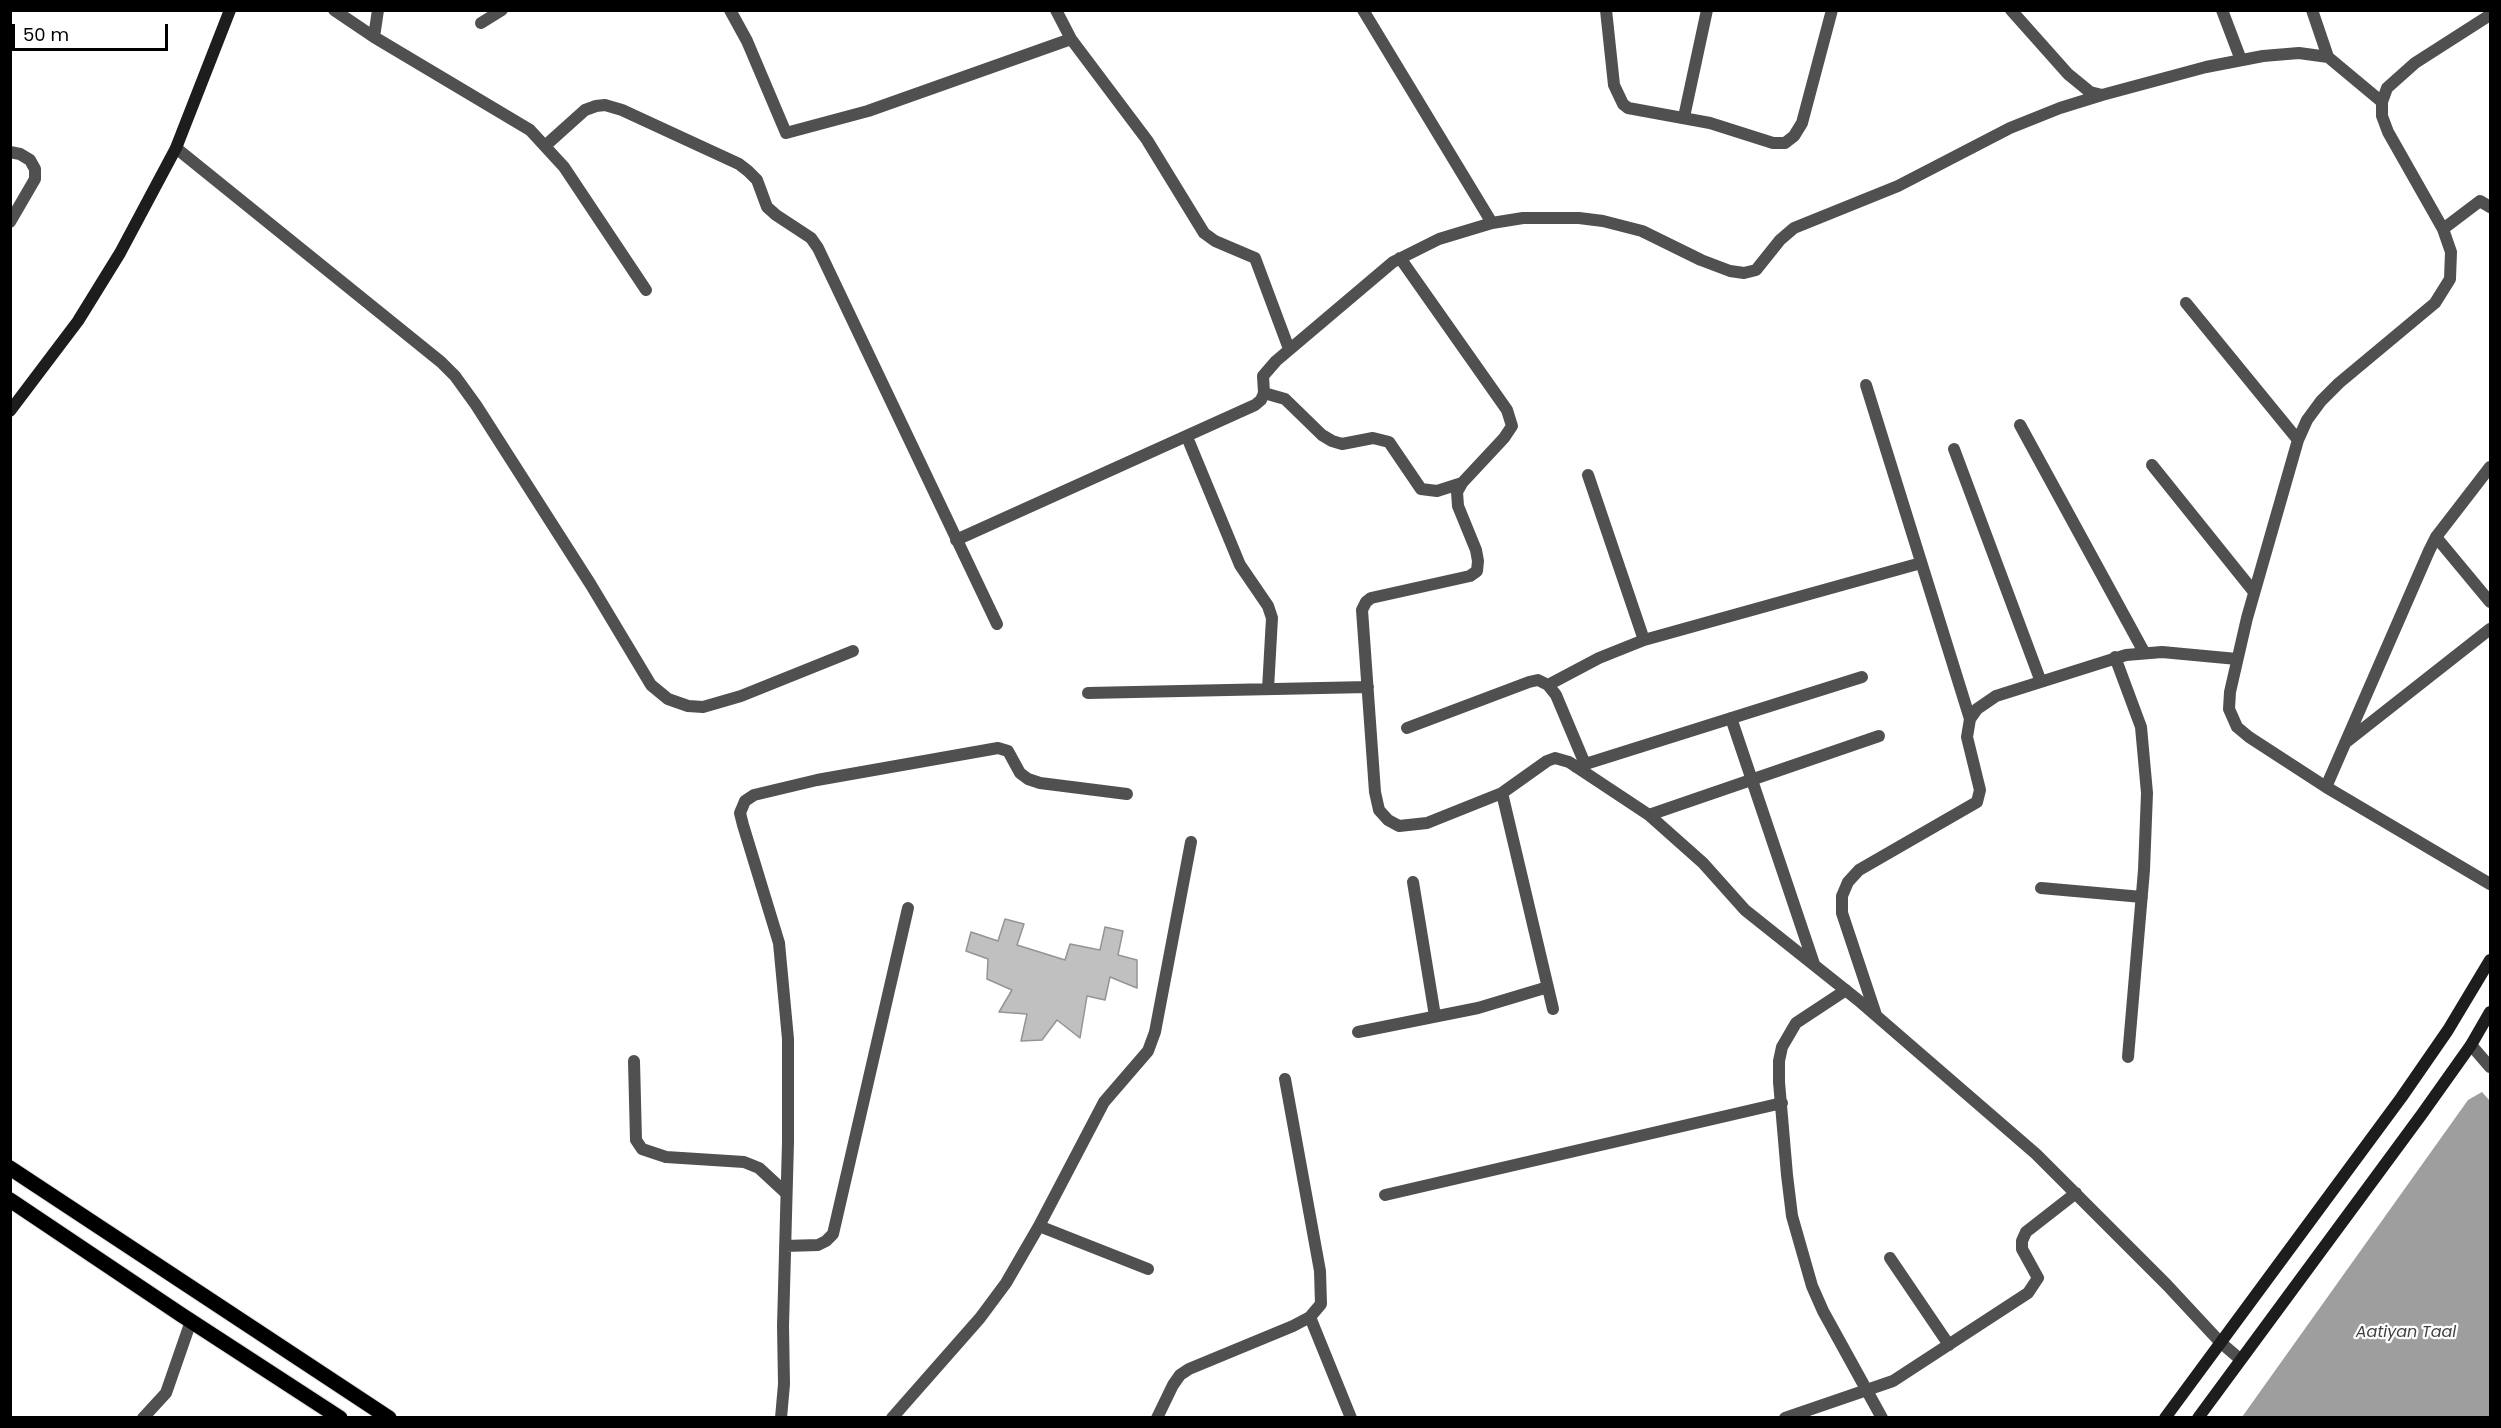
<!DOCTYPE html>
<style>
body{margin:0}
#map{position:relative;width:2501px;height:1428px;overflow:hidden;background:#fff;font-family:Poppins,sans-serif}
canvas{display:block}
.frame{position:absolute;inset:0;border:12px solid #000;pointer-events:none}
.scale{position:absolute;left:12px;top:24px;width:156px;height:27px;box-sizing:border-box;border:3px solid #000;border-top:0;padding-left:8px;font-size:18px;line-height:21px;white-space:nowrap;color:#000;-webkit-text-stroke:4px #fff;paint-order:stroke}
</style>
<div id="map">
<canvas width="2501" height="1428"></canvas>
<div class="frame"></div>
<div class="scale">50 m</div>
</div>
<script>
const context = document.querySelector('canvas').getContext('2d');
context.lineJoin = 'round';
function paint(path, color) { context.fillStyle = color; context.fill(path, 'evenodd'); }
const toPath = rows => new Path2D(rows.map(r => 'M' + r).join(''));
function strokePath(path, color, width, dash) { context.strokeStyle = color; context.lineWidth = width; context.lineCap = dash ? 'butt' : 'round'; context.setLineDash(dash || []); context.stroke(path); }
function write(font, color, halo, rows, align = 'center') {
  context.font = font + ' Poppins,sans-serif'; context.lineWidth = 4.5; context.setLineDash([]); context.textBaseline = 'middle'; context.strokeStyle = halo; context.fillStyle = color; for (const [text, x, y, turn = 0] of rows) {
    context.save(); context.translate(x, y); context.rotate((+turn || 0) * Math.PI / 180); context.textAlign = isNaN(turn) ? turn : align; if (halo) context.strokeText(text, 0, 0); context.fillText(text, 0, 0); context.restore();
  }
}
paint(toPath([
 [2482,1092,2490,1101,2490,1417,2242,1417,2468,1100]
]), '#9e9e9e');
const building = toPath([
 [1005,919,1024,924,1017,945,1065,960,1070,944,1100,950,1105,927,1123,931,1118,955,1137,960,1137,988,1110,977,1105,1000,1087,996,1080,1038,1057,1020,1042,1040,1021,1041,1027,1014,999,1012,1012,990,987,979,988,959,966,951,971,932,998,941,1005,919]
]);
paint(building, '#c0c0c0');
strokePath(building, '#949494', 1.5);
const primary = toPath([
 [10,1168,389,1418],
 [10,1200,180,1314,340,1418]
]);
strokePath(primary, '#dbdbdb', 17);
strokePath(toPath([
 [634,1061,636,1140,642,1149,666,1157,744,1162,759,1168,786,1193]
]), '#505050', 12);
strokePath(toPath([
 [334,10,374,37,378,10],
 [730,10,747,41,786,133,868,111,1071,39],
 [1056,10,1071,39,1147,140,1204,233,1215,241,1255,258,1289,349],
 [1363,10,1492,223],
 [1606,10,1614,85,1623,104,1628,108,1710,123,1773,143,1785,143,1794,136,1802,123,1832,10],
 [2011,10,2068,74,2090,92,2102,95,2206,67,2263,56,2299,53,2328,57,2382,102],
 [2222,10,2241,60],
 [2312,10,2328,57],
 [2490,15,2415,63,2387,88,2382,102,2382,116,2388,132,2443,229,2451,252,2450,279,2435,303,2339,383,2321,401,2307,420,2298,440,2247,618,2230,692,2229,709,2237,727,2249,737,2326,787,2490,884],
 [481,23,502,10],
 [374,37,530,130,564,167,646,290],
 [1684,117,1707,10],
 [546,145,585,110,596,106,605,105,622,110,739,164,748,171,757,180,767,207,776,215,811,238,818,248,997,624],
 [176,148,441,362,455,376,476,405,591,585,651,685,668,699,688,706,703,707,741,696,853,651],
 [10,152,20,154,30,160,35,169,35,179,10,222],
 [2443,229,2480,201,2490,207],
 [1400,258,1507,410,1512,426,1504,438,1462,483,1457,492,1458,506,1476,550,1478,561,1477,571,1470,576,1371,598,1366,602,1362,610,1375,792,1379,810,1388,820,1399,826,1427,823,1502,793,1547,761,1555,758,1569,762,1649,815,1703,863,1745,910,1858,1000,2036,1154,2167,1285,2220,1342,2240,1359],
 [2186,303,2298,440],
 [1866,385,1970,719],
 [1264,393,1285,399,1322,435,1332,441,1342,444,1373,438,1389,442,1421,489,1437,491,1462,483],
 [2020,425,2144,652],
 [1187,437,1240,565,1268,606,1272,618,1268,689],
 [1954,449,2041,682],
 [2152,465,2254,592],
 [1588,475,1644,640],
 [2436,537,2490,602],
 [956,540,1255,405,1261,400,1264,393,1263,376,1276,361,1393,262,1439,239,1492,223,1523,218,1579,218,1603,221,1642,231,1701,260,1730,271,1744,273,1756,270,1780,240,1794,228,1898,186,2010,128,2060,108,2102,95],
 [2115,657,2141,727,2147,793,2144,870,2128,1057],
 [1548,685,1599,658,1644,640,1921,563],
 [1088,693,1368,687],
 [1731,718,1814,964],
 [1407,728,1529,682,1538,680,1548,685,1556,695,1585,764],
 [2345,743,2490,629],
 [1576,767,1862,677],
 [2326,787,2429,551,2436,537,2490,467],
 [1502,793,1553,1009],
 [1649,815,1879,736],
 [1413,882,1435,1016],
 [2041,888,2142,897],
 [1846,990,1796,1023,1782,1047,1779,1061,1779,1082,1787,1175,1792,1216,1812,1286,1823,1311,1882,1418],
 [1876,1015,1842,913,1842,896,1848,882,1859,870,1977,802,1980,790,1967,737,1970,719,1977,709,1996,696,2126,655,2162,652,2237,659],
 [1358,1032,1478,1008,1548,987],
 [2471,1045,2490,1067],
 [1385,1195,1782,1103],
 [1039,1226,1148,1269],
 [785,1246,818,1245,826,1241,833,1234,908,908],
 [1890,1258,1949,1345],
 [1310,1317,1351,1418],
 [143,1418,166,1393,191,1321],
 [781,1418,784,1384,783,1326,788,1142,788,1039,779,943,743,825,740,813,745,801,754,795,817,780,998,748,1008,751,1020,773,1028,779,1040,783,1127,794],
 [892,1418,980,1318,1006,1283,1039,1226,1104,1102,1148,1051,1155,1032,1191,842],
 [1157,1418,1173,1385,1180,1375,1189,1369,1293,1326,1310,1317,1321,1304,1320,1271,1285,1079],
 [1785,1418,1893,1381,2028,1293,2038,1278,2022,1249,2022,1241,2026,1232,2076,1193]
]), '#505050', 12);
strokePath(toPath([
 [10,411,78,321,120,253,176,148,230,10],
 [2165,1418,2401,1098,2448,1030,2490,960],
 [2198,1418,2422,1114,2471,1045,2490,1012]
]), '#1d1d1d', 12);
strokePath(primary, '#000', 15);
write('italic 16px', '#3f3f3f', '#fff', [
 ["Aatiyan Taal",2406,1333]
]);
</script>
